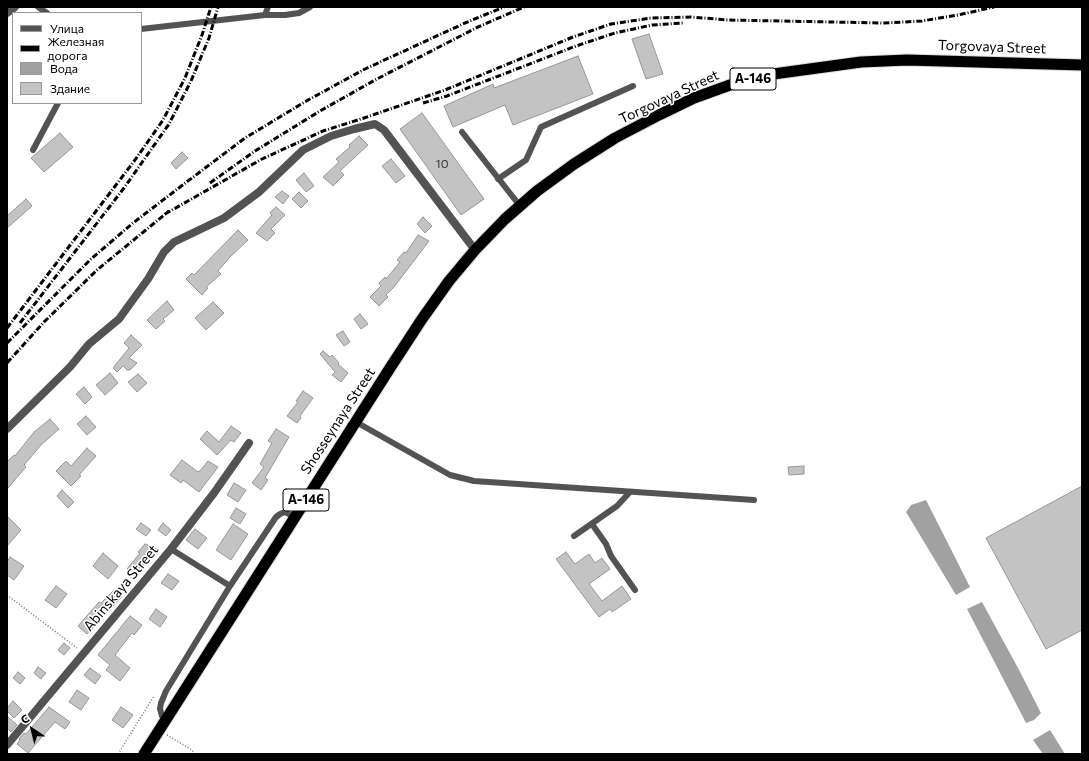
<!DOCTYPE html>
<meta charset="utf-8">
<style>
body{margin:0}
#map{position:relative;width:1089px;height:761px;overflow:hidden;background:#fff;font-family:Commissioner,sans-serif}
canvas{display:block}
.frame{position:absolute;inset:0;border:8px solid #000;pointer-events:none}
.legend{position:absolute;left:12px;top:12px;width:130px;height:92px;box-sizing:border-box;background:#fff;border:1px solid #999;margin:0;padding:5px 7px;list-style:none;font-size:12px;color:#000}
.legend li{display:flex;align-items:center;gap:8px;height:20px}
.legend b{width:20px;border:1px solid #999}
.north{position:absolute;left:12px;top:709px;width:40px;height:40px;-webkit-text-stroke:3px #fff;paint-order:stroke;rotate:325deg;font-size:11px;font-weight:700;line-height:16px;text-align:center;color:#000}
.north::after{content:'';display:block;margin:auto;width:14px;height:18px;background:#000;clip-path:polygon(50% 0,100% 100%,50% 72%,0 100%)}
</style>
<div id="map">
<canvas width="1089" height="761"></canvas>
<div class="frame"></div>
<ul class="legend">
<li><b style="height:5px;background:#535353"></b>Улица</li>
<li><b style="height:5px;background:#000"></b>Железная дорога</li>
<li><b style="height:11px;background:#a1a1a1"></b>Вода</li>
<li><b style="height:11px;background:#c3c3c3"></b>Здание</li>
</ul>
<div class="north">С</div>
</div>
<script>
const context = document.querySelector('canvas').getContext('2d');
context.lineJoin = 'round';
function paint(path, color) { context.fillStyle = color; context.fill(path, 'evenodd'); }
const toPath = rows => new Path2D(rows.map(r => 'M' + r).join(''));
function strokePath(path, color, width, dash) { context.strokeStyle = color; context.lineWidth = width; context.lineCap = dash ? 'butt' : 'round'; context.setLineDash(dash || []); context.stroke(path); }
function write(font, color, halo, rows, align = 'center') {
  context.font = font + ' Commissioner,sans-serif'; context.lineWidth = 3; context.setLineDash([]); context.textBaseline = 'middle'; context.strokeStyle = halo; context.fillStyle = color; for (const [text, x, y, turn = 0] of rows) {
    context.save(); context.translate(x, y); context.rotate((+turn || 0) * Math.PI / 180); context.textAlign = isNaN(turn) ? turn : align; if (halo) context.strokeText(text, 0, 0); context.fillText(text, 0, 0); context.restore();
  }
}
paint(toPath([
 [926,500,970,587,956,595,906,512,911,505],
 [982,602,1018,668,1041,713,1034,720,1026,723,967,609],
 [1050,730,1065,754,1043,754,1033,740]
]), '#a1a1a1');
const building = toPath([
 [649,34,663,74,646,79,632,39,649,34],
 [578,56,593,94,513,125,505,105,453,127,444,106,493,84,494,88,578,56],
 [422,113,484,199,461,215,400,129,422,113],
 [60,133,73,147,44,172,31,158,60,133],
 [359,136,368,145,340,171,344,175,333,186,323,177,339,162,336,159,350,147,349,145,359,136],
 [182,152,188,158,176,169,171,163,182,152],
 [391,159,405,176,396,183,382,166,391,159],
 [304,173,314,186,306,192,296,180,304,173],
 [282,191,289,196,283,204,275,197,282,191],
 [299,192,308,201,301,208,292,199,299,192],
 [26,199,32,206,7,228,7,216,26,199],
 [276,207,285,215,271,229,275,233,267,241,256,233,272,215,270,213,276,207],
 [423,217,432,226,425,233,417,224,423,217],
 [238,230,248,240,230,257,218,271,221,274,206,287,208,288,202,295,186,279,192,273,194,275,238,230],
 [418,235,429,241,394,287,386,295,388,297,379,306,370,297,381,286,379,283,385,277,386,279,400,262,397,260,404,252,406,253,418,235],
 [167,301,174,310,163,319,165,321,156,329,147,320,167,301],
 [213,302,224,313,206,330,195,318,213,302],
 [360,314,368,324,361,329,354,319,360,314],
 [343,331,350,342,344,346,336,335,343,331],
 [131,335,142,345,129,358,137,363,130,370,127,370,123,366,117,372,113,368,129,348,124,343,131,335],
 [323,351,330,357,332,355,339,363,338,364,348,373,341,382,332,375,335,372,320,354,323,351],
 [110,373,118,383,105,395,96,385,110,373],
 [138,374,147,383,137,392,128,382,138,374],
 [84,387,92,397,85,404,76,394,84,387],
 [303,391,313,398,300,416,301,418,297,423,287,416,298,402,296,401,303,391],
 [86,416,96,427,87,435,77,424,86,416],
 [50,419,59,429,41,445,24,465,26,467,7,489,7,462,14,455,15,456,34,432,50,419],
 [231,426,241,433,234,442,231,440,217,455,200,439,207,431,219,442,231,426],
 [276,429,289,437,265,478,268,480,261,490,252,483,264,467,260,464,272,443,268,441,276,429],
 [87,448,96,456,79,475,81,476,71,486,56,471,66,461,71,466,87,448],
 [182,460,198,472,199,471,200,471,208,461,218,467,199,492,183,480,181,483,170,475,182,460],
 [804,466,804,474,789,475,788,467,804,466],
 [234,483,246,490,238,502,227,495,234,483],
 [1082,486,1082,630,1046,649,986,538,1082,486],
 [62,490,74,502,68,508,57,496,62,490],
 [236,508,246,514,240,524,230,518,236,508],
 [7,516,21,530,7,546,7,516],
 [141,523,151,530,146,536,136,529,141,523],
 [163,523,171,530,166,536,158,530,163,523],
 [233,524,248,534,231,560,216,550,233,524],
 [195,529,207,538,198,549,186,540,195,529],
 [145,544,157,549,135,576,127,569,140,553,138,552,145,544],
 [566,552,575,564,589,554,595,563,602,558,610,569,589,584,602,601,622,586,631,599,612,612,610,609,599,617,556,559,566,552],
 [103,553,118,566,108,579,93,566,103,553],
 [10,557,24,566,14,580,7,575,7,562,10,557],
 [168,574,179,581,172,590,161,583,168,574],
 [56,586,67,594,56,608,45,600,56,586],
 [114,590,122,597,102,617,87,634,78,626,99,602,101,603,114,590],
 [156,609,167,617,160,627,149,619,156,609],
 [130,616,142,625,134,635,132,633,115,655,130,668,120,681,106,670,110,665,98,655,130,616],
 [64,643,70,648,64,655,58,650,64,643],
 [38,667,46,673,41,679,34,673,38,667],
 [90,668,101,676,95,684,84,675,90,668],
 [18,672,25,678,20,684,13,678,18,672],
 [77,690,89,698,81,710,69,702,77,690],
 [13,701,22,710,14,718,7,711,7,708,13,701],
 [49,707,70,722,65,729,55,722,28,753,17,744,20,740,19,739,24,733,26,734,49,707],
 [121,707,133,715,123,728,112,720,121,707],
 [7,716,17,725,11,732,7,728,7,716]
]);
paint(building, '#c3c3c3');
strokePath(building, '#979797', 1);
const trunk = toPath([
 [144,754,390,368,422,319,449,281,475,250,505,219,537,191,574,164,615,138,659,115,694,98,730,85,766,75,861,62,907,60,1082,65]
]);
strokePath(trunk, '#dbdbdb', 13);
strokePath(toPath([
 [7,595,77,648],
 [167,735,192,750,195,754],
 [118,754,154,696]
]), '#757575', 1.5, [1, 2]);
strokePath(toPath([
 [38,7,47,13],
 [265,15,268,7],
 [141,29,265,15,285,15,299,13,310,7],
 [462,132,520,206],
 [33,150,58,103],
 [498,179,526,160,541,127,633,86],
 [356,422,450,475,474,481,754,500],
 [592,524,606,544,611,556,635,590],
 [574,536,617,506,630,492],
 [171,549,230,586],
 [166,720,162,716,160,709,161,703,166,691,230,586,276,517,280,514,285,512,294,517]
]), '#535353', 6);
strokePath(toPath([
 [7,13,15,7],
 [7,429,70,367,89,344,119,319,148,279,164,252,174,242,224,218,259,192,303,150,331,136,354,129,375,124,384,130,475,250],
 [7,745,171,549,214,493,249,443]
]), '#535353', 8);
strokePath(trunk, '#000', 11);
strokePath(toPath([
 [423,103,447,96,576,46,615,33,652,25,683,23],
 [210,183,255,151,320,111,375,80,478,27,524,7],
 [165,214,262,159,323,131,364,118,445,90,573,37,611,24,651,18,691,17,728,20,884,23,922,21,958,15,994,7],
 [20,323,124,188,169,124,191,81,209,38,218,7],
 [7,328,135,160,163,120,185,78,202,35,211,7],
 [7,343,91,259,133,223,184,184,245,138,308,100,365,69,465,23,504,7],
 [7,363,44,322,97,270,169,211]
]), '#000', 3, [6, 2, 1, 2]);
write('12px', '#313131', null, [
 ["10",442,164]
]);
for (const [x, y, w] of [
 [753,79,46],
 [306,500,46]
]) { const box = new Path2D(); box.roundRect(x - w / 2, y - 11, w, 22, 3); context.fillStyle = '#fff'; context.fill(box); strokePath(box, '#000', 1); }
write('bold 13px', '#000', null, [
 ["А-146",753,79],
 ["А-146",306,500]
]);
write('14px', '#000', '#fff', [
 ["Torgovaya Street",992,47,2],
 ["Torgovaya Street",669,97,-25],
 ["Shosseynaya Street",338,421,-57],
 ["Abinskaya Street",121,588,-50]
]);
</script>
